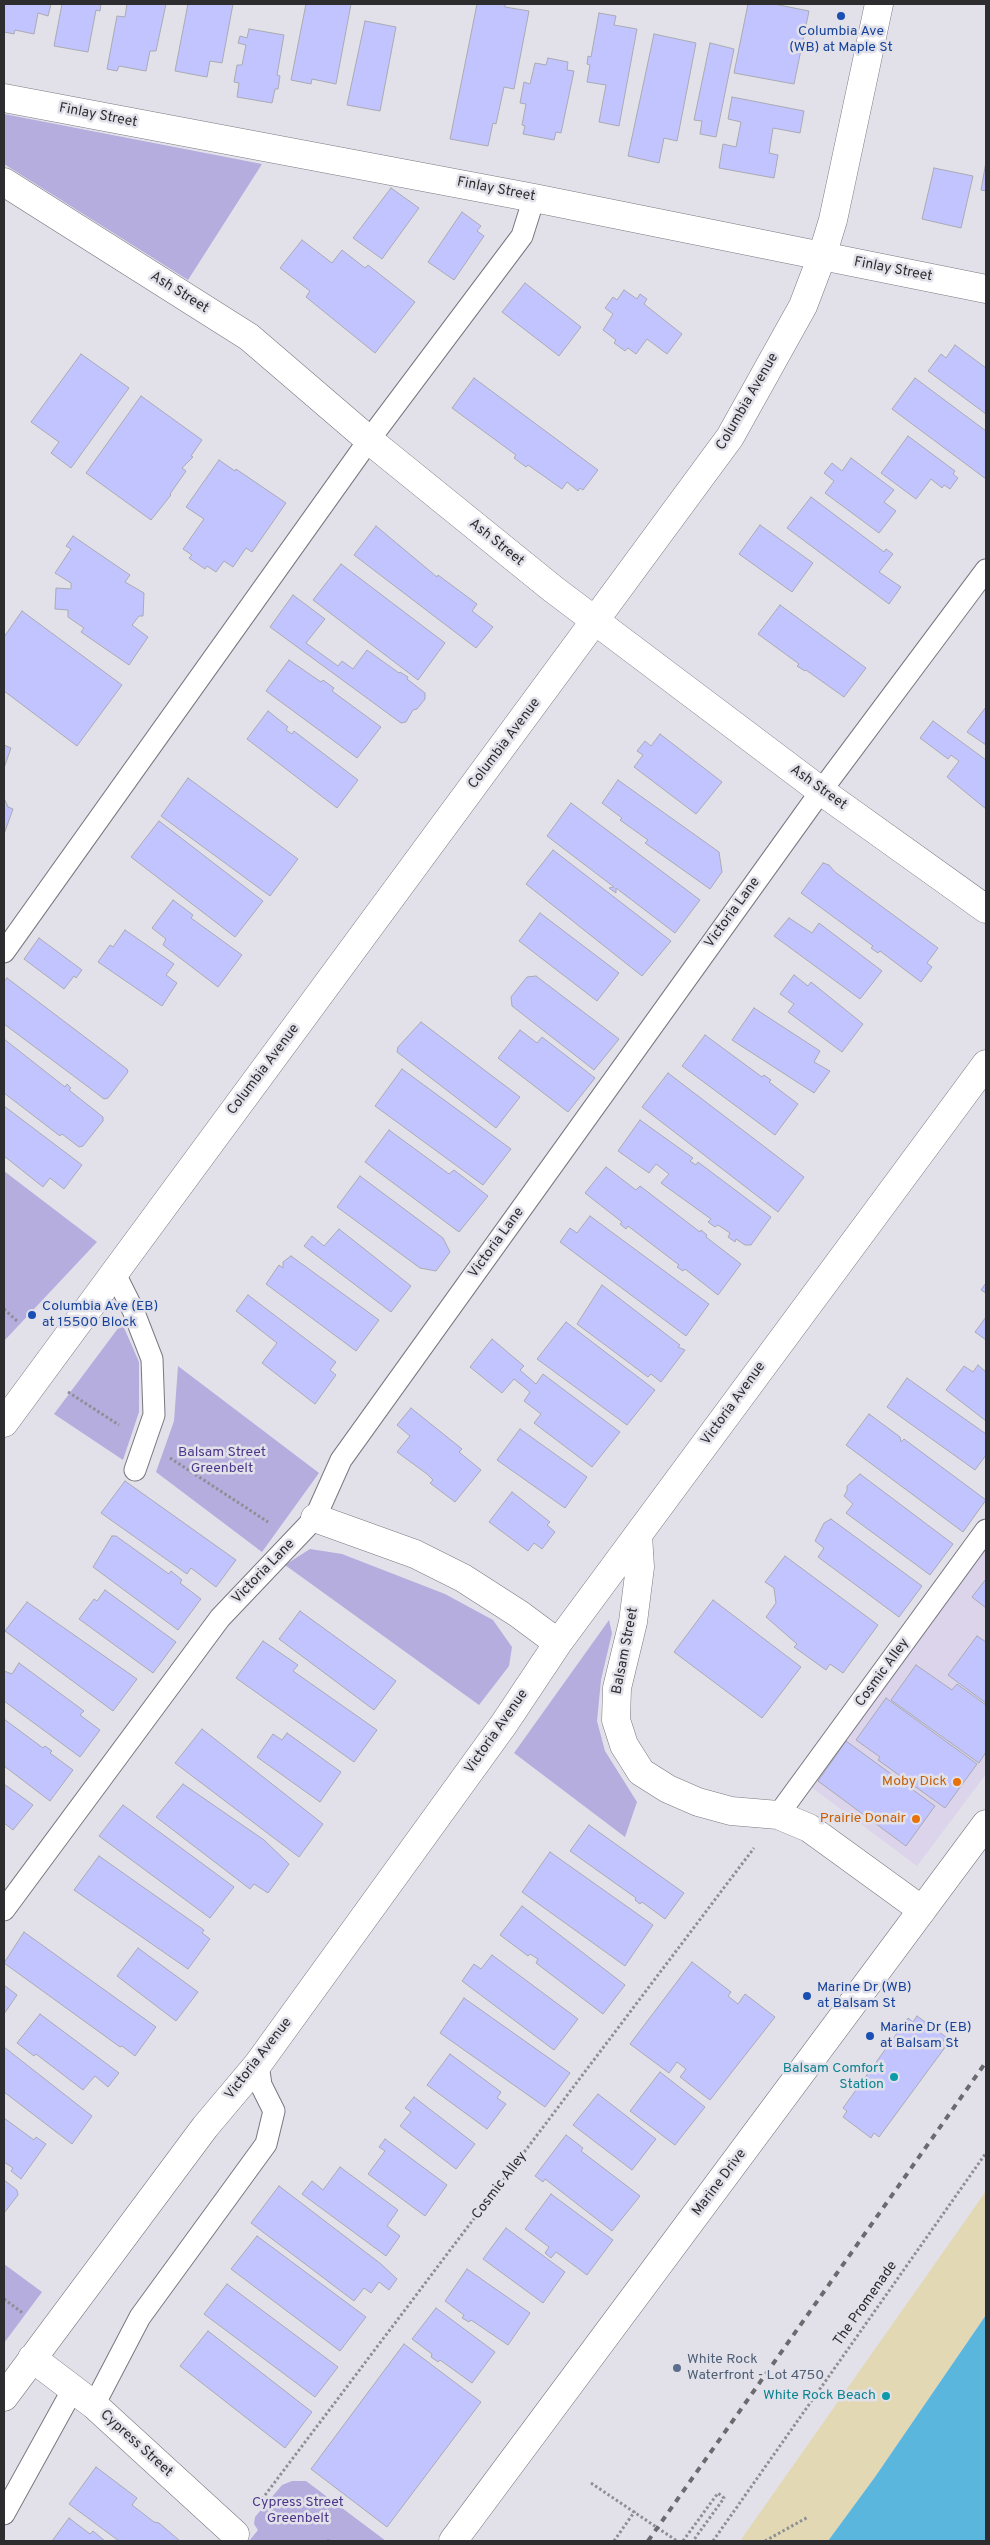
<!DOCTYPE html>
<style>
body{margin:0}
#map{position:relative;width:990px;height:2545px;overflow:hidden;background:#e2e1ea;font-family:Overpass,sans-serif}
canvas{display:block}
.frame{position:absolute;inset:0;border:5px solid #2d2d30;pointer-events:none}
</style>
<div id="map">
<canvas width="990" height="2545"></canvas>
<div class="frame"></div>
</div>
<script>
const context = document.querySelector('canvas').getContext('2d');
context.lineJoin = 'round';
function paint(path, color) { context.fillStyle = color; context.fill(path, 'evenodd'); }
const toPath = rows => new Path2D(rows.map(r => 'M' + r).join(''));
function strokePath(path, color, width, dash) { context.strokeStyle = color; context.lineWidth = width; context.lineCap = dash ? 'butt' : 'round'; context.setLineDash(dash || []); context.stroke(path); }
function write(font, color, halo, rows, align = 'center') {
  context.font = font + ' Overpass,sans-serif'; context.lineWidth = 5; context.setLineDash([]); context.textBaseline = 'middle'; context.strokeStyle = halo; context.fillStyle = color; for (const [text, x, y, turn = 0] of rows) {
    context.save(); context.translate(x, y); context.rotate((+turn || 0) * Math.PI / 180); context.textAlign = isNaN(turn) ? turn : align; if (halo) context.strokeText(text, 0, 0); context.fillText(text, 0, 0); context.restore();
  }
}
paint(toPath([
 [986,1549,986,1774,917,1866,811,1787]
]), '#dbd4ea');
paint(toPath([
 [4,114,262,164,188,280,4,164],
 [4,1171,97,1242,4,1341],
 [122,1323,139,1362,139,1412,123,1460,54,1414],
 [178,1366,319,1473,262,1552,156,1472,174,1421],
 [310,1549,342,1554,445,1594,493,1620,512,1647,509,1666,479,1705,285,1565],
 [609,1620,612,1633,601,1680,597,1721,605,1751,637,1802,625,1837,514,1753],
 [4,2264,42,2292,4,2343],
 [292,2481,306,2481,386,2541,249,2541,258,2530,254,2524,255,2517,282,2485]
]), '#b4addd');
paint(toPath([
 [986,2191,986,2315,875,2477,828,2541,740,2541]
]), '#e2d9b4');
paint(toPath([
 [986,2315,986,2541,828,2541,875,2477]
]), '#5ab6dc');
const building = toPath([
 [4,4,51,4,48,16,38,13,34,34,15,30,14,34,4,32,4,4],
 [62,4,101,4,100,11,96,10,88,52,54,46,62,4],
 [127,4,166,4,156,51,150,51,146,71,119,66,117,71,107,69,117,16,125,17,127,4],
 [188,4,233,4,222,63,210,61,207,77,175,71,188,4],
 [306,4,351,4,336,84,312,79,311,84,291,80,306,4],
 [477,4,505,4,505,7,529,11,514,89,504,87,496,124,493,123,488,146,450,139,477,4],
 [748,4,774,4,809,11,794,84,734,73,748,4],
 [599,13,616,16,614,25,637,29,619,126,599,122,606,85,587,82,590,65,587,64,588,56,591,57,599,13],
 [365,21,396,27,380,111,347,105,365,21],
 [249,29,284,35,277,75,280,76,278,89,275,89,272,103,237,97,239,83,234,82,237,65,242,65,246,45,238,43,240,36,247,38,249,29],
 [654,34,696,43,677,141,664,138,659,163,628,156,654,34],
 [710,43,734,49,716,137,700,134,702,121,694,120,710,43],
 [548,58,568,62,567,70,574,71,561,133,556,132,554,140,523,134,525,126,522,125,526,104,520,103,524,82,530,84,535,63,546,65,548,58],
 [732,97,804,111,800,133,773,128,769,153,778,155,774,178,719,168,723,144,736,147,741,122,728,119,732,97],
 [986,162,986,191,981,190,986,162],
 [934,168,973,176,961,228,922,219,934,168],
 [391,188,419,208,382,259,353,238,391,188],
 [462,212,481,226,477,231,484,236,454,280,428,262,462,212],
 [302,240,332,263,342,250,365,268,368,265,415,302,375,353,306,297,310,291,280,268,302,240],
 [525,283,581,327,559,356,502,312,525,283],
 [624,290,637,299,640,294,647,299,644,304,682,334,667,354,647,339,636,354,628,348,625,351,614,343,616,340,603,330,613,314,605,308,613,297,617,300,624,290],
 [955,345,986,368,986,414,928,371,941,354,946,358,955,345],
 [81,354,129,388,71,468,51,453,59,442,31,422,81,354],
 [474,378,598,470,583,490,580,488,578,491,567,482,562,489,528,465,526,467,514,458,516,455,452,408,474,378],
 [915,378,986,431,986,479,892,409,915,378],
 [141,396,202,440,191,456,193,457,182,468,186,471,170,494,171,495,151,520,86,473,141,396],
 [908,436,955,471,953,474,958,478,950,489,944,485,942,488,931,479,916,499,881,473,908,436],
 [851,458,894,490,884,502,896,511,879,533,825,493,834,481,824,473,832,463,842,471,851,458],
 [219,460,235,471,236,469,286,503,252,552,246,548,233,567,224,561,216,572,207,566,205,569,189,558,192,555,183,549,204,519,186,507,219,460],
 [811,497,884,552,886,549,893,554,879,572,901,587,889,604,787,528,811,497],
 [760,525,813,563,792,592,739,554,760,525],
 [376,526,437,577,438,575,477,604,472,611,493,627,476,648,354,555,376,526],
 [73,536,130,575,125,582,144,593,143,616,139,616,132,625,148,637,129,665,81,632,84,628,68,617,68,610,55,609,56,588,71,589,71,583,55,573,71,549,66,546,73,536],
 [341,564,445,643,418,680,313,600,341,564],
 [293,595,325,619,306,643,338,666,342,661,353,669,367,650,399,673,400,672,408,677,407,679,425,693,425,699,417,709,413,710,406,722,401,723,270,627,293,595],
 [780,605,866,668,844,697,806,670,805,671,797,666,799,664,758,634,780,605],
 [22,611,122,685,77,746,4,691,4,637,22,611],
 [289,660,321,682,323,680,334,688,332,691,381,727,357,758,266,691,289,660],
 [986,707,986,745,967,732,986,707],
 [268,711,288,727,286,730,292,734,294,731,358,780,337,808,247,739,268,711],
 [933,721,986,760,986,809,947,777,959,761,951,755,948,759,920,738,933,721],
 [660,734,722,782,696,814,634,767,643,755,637,751,645,741,651,746,660,734],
 [4,745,11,748,4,768,4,745],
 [188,778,298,859,270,896,161,816,188,778],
 [618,780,719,852,722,872,710,889,645,843,648,840,620,820,622,818,602,803,618,780],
 [4,798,8,807,13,809,4,834,4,798],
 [571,803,700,900,675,933,616,888,616,893,609,888,614,887,547,836,571,803],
 [159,821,263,901,235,937,131,857,159,821],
 [553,850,671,941,642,976,526,884,553,850],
 [823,863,829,865,835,872,938,948,927,963,932,967,921,982,880,951,878,953,871,948,873,946,801,893,823,863],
 [173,900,193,915,191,918,242,955,218,987,163,945,166,939,152,928,173,900],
 [540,913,619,973,597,1001,519,941,540,913],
 [789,918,812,933,819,923,882,971,860,999,774,936,789,918],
 [125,930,174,964,166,975,177,983,162,1006,98,962,110,945,113,947,125,930],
 [39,938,82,970,76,978,74,976,64,989,24,959,39,938],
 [794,975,808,986,811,982,863,1024,842,1052,788,1012,794,1004,780,994,794,975],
 [536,976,619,1039,594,1070,512,1006,511,997,527,977,536,976],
 [7,978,127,1069,128,1072,108,1098,104,1099,95,1092,4,1024,4,982,7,978],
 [754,1008,820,1051,814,1062,830,1071,814,1093,732,1040,754,1008],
 [421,1022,520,1097,496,1128,397,1052,398,1047,421,1022],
 [520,1030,537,1043,542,1037,595,1078,568,1112,498,1058,520,1030],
 [705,1035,762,1077,764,1075,771,1080,769,1082,798,1104,775,1135,682,1066,705,1035],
 [4,1039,65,1087,67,1084,71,1088,69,1090,103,1117,103,1121,83,1146,79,1147,62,1134,60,1136,4,1093,4,1039],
 [402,1069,511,1149,483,1185,375,1106,402,1069],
 [668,1073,804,1177,778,1212,642,1107,668,1073],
 [4,1106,82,1165,64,1189,50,1178,43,1187,4,1156,4,1106],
 [640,1120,693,1158,690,1161,696,1165,698,1162,771,1217,751,1245,745,1245,736,1239,735,1242,728,1237,730,1233,718,1225,715,1227,708,1222,711,1219,661,1183,669,1174,656,1164,649,1173,618,1151,640,1120],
 [389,1130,449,1174,454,1170,488,1196,459,1232,365,1162,389,1130],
 [606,1167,636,1190,640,1186,700,1232,701,1230,707,1235,706,1237,741,1264,718,1295,685,1269,683,1271,677,1267,679,1265,628,1226,626,1229,620,1224,622,1222,585,1193,606,1167],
 [360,1176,443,1238,450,1252,436,1271,420,1268,337,1207,360,1176],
 [590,1216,709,1304,686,1336,560,1242,570,1228,577,1233,590,1216],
 [339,1229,411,1286,391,1312,304,1246,312,1236,324,1246,339,1229],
 [291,1256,379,1320,356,1351,266,1284,279,1265,283,1268,283,1262,291,1256],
 [986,1283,986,1293,981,1290,986,1283],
 [602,1285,680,1345,678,1347,685,1350,661,1382,651,1374,648,1377,577,1324,602,1285],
 [248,1295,336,1362,330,1370,336,1375,315,1404,262,1363,277,1343,236,1311,248,1295],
 [986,1317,986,1340,975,1332,986,1317],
 [566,1322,655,1390,627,1425,537,1359,566,1322],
 [492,1339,524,1366,520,1370,536,1384,543,1374,620,1432,592,1467,534,1423,541,1414,524,1401,530,1392,514,1379,502,1393,470,1367,492,1339],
 [978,1365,986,1372,986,1421,946,1390,964,1366,973,1372,978,1365],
 [907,1378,986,1434,986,1455,975,1470,887,1407,907,1378],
 [411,1408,462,1449,459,1452,481,1470,455,1502,430,1483,433,1480,427,1474,397,1452,410,1436,397,1425,411,1408],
 [869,1414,900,1437,901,1442,904,1439,986,1500,963,1532,846,1445,869,1414],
 [520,1429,587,1477,565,1508,497,1460,520,1429],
 [860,1474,953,1544,930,1575,846,1513,853,1504,844,1496,847,1491,847,1486,860,1474],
 [125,1481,236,1560,216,1587,191,1568,187,1574,101,1513,125,1481],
 [512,1492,550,1522,547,1525,555,1532,542,1549,534,1543,528,1551,489,1522,512,1492],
 [831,1519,922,1586,899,1617,818,1557,824,1548,815,1541,824,1523,831,1519],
 [112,1536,116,1536,169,1574,171,1571,182,1580,180,1583,201,1599,178,1630,93,1567,112,1536],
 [785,1556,878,1625,843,1673,830,1664,826,1670,794,1647,797,1644,766,1617,776,1603,774,1588,765,1582,785,1556],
 [986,1579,986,1608,972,1597,986,1579],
 [105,1590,176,1642,153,1673,79,1619,94,1599,97,1601,105,1590],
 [713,1600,801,1667,762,1718,674,1652,713,1600],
 [27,1602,137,1679,113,1711,5,1631,27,1602],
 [300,1611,396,1681,374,1710,279,1639,300,1611],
 [977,1636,986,1642,986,1703,948,1675,977,1636],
 [263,1641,298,1665,293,1671,377,1730,354,1762,236,1678,263,1641],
 [19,1663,84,1711,80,1715,100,1730,80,1757,4,1701,4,1671,12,1674,19,1663],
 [916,1665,952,1690,957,1684,986,1705,986,1752,979,1763,891,1700,916,1665],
 [886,1698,977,1764,945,1808,878,1760,880,1757,856,1740,886,1698],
 [4,1719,43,1748,45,1746,52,1751,50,1753,73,1770,50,1801,4,1766,4,1719],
 [202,1729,323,1824,299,1857,175,1763,202,1729],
 [287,1733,341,1772,320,1802,257,1757,273,1734,282,1740,287,1733],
 [846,1741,935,1806,906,1846,818,1781,846,1741],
 [4,1784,33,1805,13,1830,4,1823,4,1784],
 [183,1784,264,1840,289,1864,268,1893,254,1884,250,1889,156,1817,183,1784],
 [123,1805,234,1887,210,1918,99,1836,123,1805],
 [589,1825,684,1893,665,1919,642,1902,640,1904,635,1900,636,1898,570,1851,589,1825],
 [550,1852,653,1925,625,1966,522,1892,550,1852],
 [99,1856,204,1930,202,1933,210,1939,188,1969,74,1890,99,1856],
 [522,1906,625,1985,603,2014,536,1963,538,1959,530,1954,528,1956,500,1935,522,1906],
 [24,1932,156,2027,135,2056,122,2046,120,2047,4,1963,24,1932],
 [138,1948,198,1992,176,2021,117,1976,138,1948],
 [492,1955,578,2019,554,2050,462,1981,474,1964,481,1969,492,1955],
 [692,1962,731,1992,728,1996,738,2004,745,1994,775,2017,710,2100,680,2077,686,2069,677,2062,669,2073,630,2044,692,1962],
 [4,1985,17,1995,4,2014,4,1985],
 [464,1998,570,2073,545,2107,440,2033,464,1998],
 [40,2014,119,2073,108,2087,95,2076,83,2090,36,2054,34,2056,17,2043,40,2014],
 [917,2016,946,2037,942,2043,946,2046,879,2137,874,2133,871,2138,843,2117,847,2111,843,2108,908,2018,913,2022,917,2016],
 [4,2047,92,2116,72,2144,4,2092,4,2047],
 [450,2054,501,2092,497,2098,506,2104,487,2129,427,2085,450,2054],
 [660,2072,705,2107,675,2145,630,2111,660,2072],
 [598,2094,656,2139,632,2170,573,2125,598,2094],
 [414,2097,475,2144,456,2169,400,2126,411,2112,405,2108,414,2097],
 [4,2118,34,2140,36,2137,46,2144,21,2179,11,2171,13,2168,4,2162,4,2118],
 [566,2135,583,2148,581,2151,640,2196,612,2231,545,2179,543,2182,535,2176,566,2135],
 [385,2139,447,2185,425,2216,368,2174,385,2151,379,2147,385,2139],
 [340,2167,398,2210,387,2226,400,2236,386,2256,302,2194,312,2181,323,2190,340,2167],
 [4,2180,17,2190,18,2195,4,2213,4,2180],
 [279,2186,381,2264,397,2279,389,2290,379,2282,371,2293,364,2288,354,2301,251,2223,279,2186],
 [551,2194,613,2240,587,2275,556,2252,551,2258,545,2253,549,2247,525,2229,551,2194],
 [506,2228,565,2272,543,2303,483,2259,506,2228],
 [257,2236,366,2317,340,2351,231,2269,257,2236],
 [467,2269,530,2313,508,2345,471,2320,469,2322,462,2318,464,2315,445,2301,467,2269],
 [227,2284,338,2367,315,2397,204,2314,227,2284],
 [436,2308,495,2352,472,2383,440,2360,438,2362,431,2357,432,2354,412,2339,436,2308],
 [208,2331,312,2412,285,2448,180,2366,208,2331],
 [404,2344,481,2402,387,2527,311,2469,404,2344],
 [96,2467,137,2498,132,2505,154,2522,159,2523,180,2541,119,2541,69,2504,96,2467],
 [69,2518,90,2534,93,2531,105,2541,52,2541,69,2518]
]);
paint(building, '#c2c4ff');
strokePath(building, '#a9aab2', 1);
const service = toPath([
 [4,952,369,440,522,236,534,198],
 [114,1272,133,1310,152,1359,154,1415,135,1470],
 [778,1815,986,1530],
 [4,1910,220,1618,315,1518,341,1460,821,791,986,570],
 [94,2405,140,2317,266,2144,274,2111,261,2085,258,2064],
 [4,2514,73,2389]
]);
const minor = toPath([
 [4,98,534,198,986,289],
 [4,182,249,337,369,440,553,589,821,791,986,909],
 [315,1518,415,1554,463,1578,519,1614,558,1643],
 [638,1535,640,1567,633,1622,617,1688,616,1720,624,1745,641,1772,668,1789,698,1802,731,1811,778,1815,809,1828,922,1910],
 [32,2358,94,2405,235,2534],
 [4,2397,205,2127,258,2064,504,1724,558,1643,986,1064]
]);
const tertiary = toPath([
 [4,1423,730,437,803,306,822,256,833,220,879,4],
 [453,2541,986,1824]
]);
strokePath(service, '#797880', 23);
strokePath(minor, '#797880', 29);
strokePath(tertiary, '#797880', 29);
strokePath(toPath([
 [4,1309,17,1321],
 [68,1392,119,1425],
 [170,1458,268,1522],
 [4,2299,24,2314],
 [591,2483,677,2541],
 [256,2507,754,1848],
 [327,2541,330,2541],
 [614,2541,635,2511],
 [683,2541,718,2493,724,2498,693,2541],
 [713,2541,986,2153],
 [765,2541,808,2517]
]), '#8e8e94', 3, [2.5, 2.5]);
strokePath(service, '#fff', 21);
strokePath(minor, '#fff', 28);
strokePath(tertiary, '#fff', 28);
strokePath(toPath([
 [648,2541,986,2062]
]), '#6a6a6f', 4, [6, 6]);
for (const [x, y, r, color] of [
 [841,16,5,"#1a4fb4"],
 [32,1315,5,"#1a4fb4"],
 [957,1782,5,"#e8710a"],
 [916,1819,5,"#e8710a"],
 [807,1996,5,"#1a4fb4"],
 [870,2036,5,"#1a4fb4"],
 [894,2077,5,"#0f9aa8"],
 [677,2368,5,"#5c6f8a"],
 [886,2396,5,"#0f9aa8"]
]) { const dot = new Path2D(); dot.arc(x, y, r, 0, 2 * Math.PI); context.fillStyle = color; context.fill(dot); strokePath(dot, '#e2e1ea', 2); }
write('14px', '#164399', '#e2e1ea', [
 ["Columbia Ave",841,32,"center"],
 ["(WB) at Maple St",841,48,"center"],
 ["Columbia Ave (EB)",42,1307],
 ["at 15500 Block",42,1323],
 ["Marine Dr (WB)",817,1988],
 ["at Balsam St",817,2004],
 ["Marine Dr (EB)",880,2028],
 ["at Balsam St",880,2044]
], 'left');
write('14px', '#2d2d30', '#e2e1ea', [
 ["Finlay Street",98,116,11],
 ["Finlay Street",496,190,11],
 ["Finlay Street",893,270,11],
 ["Ash Street",179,293,32],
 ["Columbia Avenue",748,402,-60],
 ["Ash Street",496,543,39],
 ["Columbia Avenue",505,744,-53],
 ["Ash Street",818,788,36],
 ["Victoria Lane",733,913,-54],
 ["Columbia Avenue",264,1070,-53],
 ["Victoria Lane",497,1243,-54],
 ["Victoria Avenue",734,1404,-54],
 ["Victoria Lane",264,1572,-46],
 ["Balsam Street",626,1651,-79],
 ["Cosmic Alley",883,1673,-54],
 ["Victoria Avenue",497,1732,-55],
 ["Victoria Avenue",259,2059,-52],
 ["Marine Drive",720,2183,-53],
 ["Cosmic Alley",500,2186,-53],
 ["The Promenade",866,2304,-55],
 ["Cypress Street",136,2444,42]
]);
write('14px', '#4c378a', '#e2e1ea', [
 ["Balsam Street",222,1453],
 ["Greenbelt",222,1469],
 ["Cypress Street",298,2503],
 ["Greenbelt",298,2519]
]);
write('14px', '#c56008', '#e2e1ea', [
 ["Moby Dick",947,1782],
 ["Prairie Donair",906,1819]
], 'right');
write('14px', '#0d838f', '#e2e1ea', [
 ["Balsam Comfort",884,2069],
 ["Station",884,2085],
 ["White Rock Beach",876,2396]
], 'right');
write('14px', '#4e5e75', '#e2e1ea', [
 ["White Rock",687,2360],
 ["Waterfront - Lot 4750",687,2376]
], 'left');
</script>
